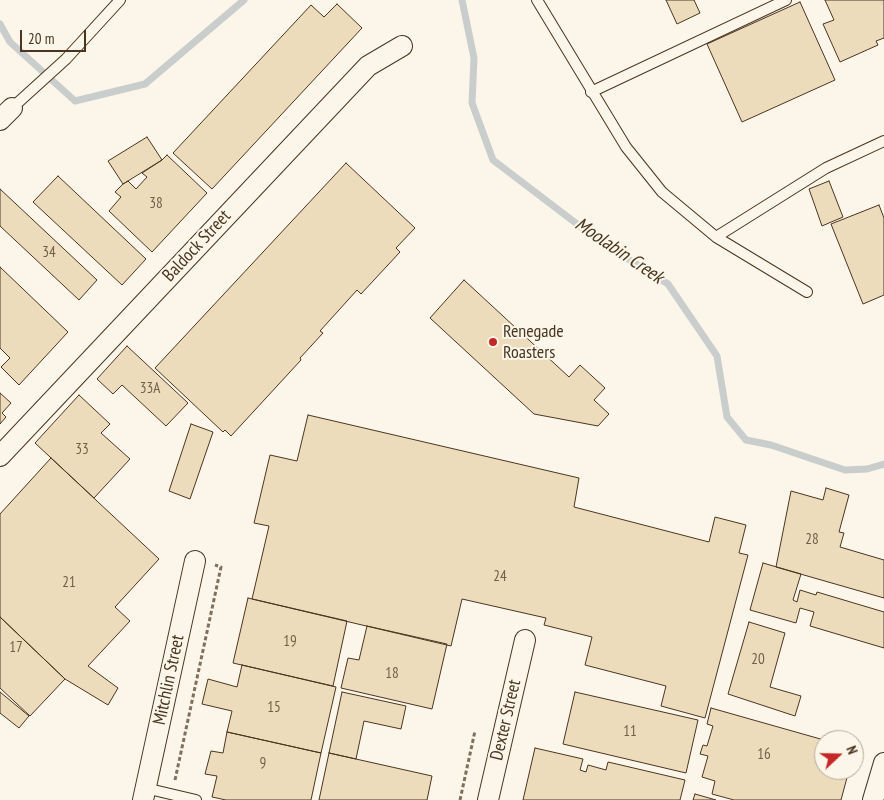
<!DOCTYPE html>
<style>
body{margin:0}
#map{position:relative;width:884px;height:800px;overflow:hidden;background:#fbf6e9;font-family:"PT Sans Narrow",sans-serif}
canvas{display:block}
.north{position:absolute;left:814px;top:730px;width:50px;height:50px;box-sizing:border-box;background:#fbf6e9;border:1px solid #b4a999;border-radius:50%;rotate:69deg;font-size:14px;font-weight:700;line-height:20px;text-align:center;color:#4a3520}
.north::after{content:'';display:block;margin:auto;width:18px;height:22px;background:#c62828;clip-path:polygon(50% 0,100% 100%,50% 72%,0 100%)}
.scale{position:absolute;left:20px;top:30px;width:66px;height:22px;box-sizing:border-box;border:2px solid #4a3520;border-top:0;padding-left:6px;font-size:15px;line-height:18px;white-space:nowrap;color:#4a3520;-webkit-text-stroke:4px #fbf6e9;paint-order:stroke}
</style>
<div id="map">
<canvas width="884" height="800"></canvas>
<div class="north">N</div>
<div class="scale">20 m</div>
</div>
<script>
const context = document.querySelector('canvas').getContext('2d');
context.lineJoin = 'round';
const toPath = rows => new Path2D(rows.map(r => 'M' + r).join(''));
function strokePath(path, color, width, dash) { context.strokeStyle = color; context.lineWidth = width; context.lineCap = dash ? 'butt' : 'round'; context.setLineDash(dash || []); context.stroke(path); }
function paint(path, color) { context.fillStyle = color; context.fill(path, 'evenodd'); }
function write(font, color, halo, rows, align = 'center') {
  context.font = font + ' "PT Sans Narrow",sans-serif'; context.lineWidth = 4; context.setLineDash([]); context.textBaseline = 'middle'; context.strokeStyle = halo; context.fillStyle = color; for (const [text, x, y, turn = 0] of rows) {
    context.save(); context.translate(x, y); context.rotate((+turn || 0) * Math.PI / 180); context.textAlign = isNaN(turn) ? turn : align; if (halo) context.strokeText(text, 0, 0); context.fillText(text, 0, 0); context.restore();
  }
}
strokePath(toPath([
 [462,0,474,58,472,103,493,160,598,240,668,284,717,356,727,417,746,440,771,445,845,470,867,469,884,464],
 [0,24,10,42,75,101,145,84,244,0]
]), '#c9cecd', 7);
const building = toPath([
 [666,0,694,0,700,13,677,24,666,0],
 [825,0,884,0,884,38,876,41,878,45,840,62,823,24,834,20,825,0],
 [800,2,835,80,742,122,707,44,800,2],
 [337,4,362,28,212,189,173,153,311,5,324,17,337,4],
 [147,137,162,160,123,184,108,161,147,137],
 [167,155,207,193,152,252,109,211,121,197,115,192,123,184,128,181,136,189,147,177,142,173,162,160,167,155],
 [346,163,415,228,396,248,400,252,361,294,357,290,320,331,323,333,300,358,301,360,231,436,225,430,223,432,155,368,346,163],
 [58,176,146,259,122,285,33,202,58,176],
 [829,181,843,217,822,226,809,189,829,181],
 [0,189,97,280,79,300,0,226,0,189],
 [879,205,884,218,884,295,863,304,831,224,879,205],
 [0,267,68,332,19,385,1,367,10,358,0,348,0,267],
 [464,280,569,377,580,365,605,388,594,400,609,414,598,426,534,414,430,318,464,280],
 [127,346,188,403,166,426,122,385,113,394,97,379,127,346],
 [0,393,11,403,2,413,6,417,0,424,0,393],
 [79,395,110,424,101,433,130,459,94,498,35,443,79,395],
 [308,415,579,478,574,507,709,542,715,517,746,525,739,553,748,555,705,718,661,706,666,686,585,665,592,637,544,625,546,618,462,599,451,646,252,599,269,526,254,523,270,455,297,461,308,415],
 [191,424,213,432,190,499,169,491,191,424],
 [51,458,159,559,115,607,130,621,88,666,118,688,108,705,65,679,0,617,0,514,51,458],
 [826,488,849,495,839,532,844,533,840,547,884,560,884,598,776,567,791,491,823,500,826,488],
 [763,563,801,574,793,600,797,602,800,590,816,595,817,592,884,612,884,648,810,626,814,612,800,608,796,623,750,610,763,563],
 [248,598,347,621,333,686,233,663,248,598],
 [0,617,65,679,30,716,0,688,0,617],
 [749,622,785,633,770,687,801,696,795,716,728,694,749,622],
 [367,626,447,644,432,709,341,688,348,658,359,660,367,626],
 [242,665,336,687,321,753,227,732,232,711,202,704,208,679,237,687,242,665],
 [0,692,29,716,19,728,0,713,0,692],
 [342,692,406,706,401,729,364,721,356,759,329,753,342,692],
 [575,692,698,720,686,773,563,744,575,692],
 [711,708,824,740,824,770,849,770,841,800,734,800,712,794,715,781,702,777,708,756,700,754,703,745,707,746,713,726,707,724,711,708],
 [227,732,321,753,311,800,226,800,212,797,217,776,205,774,211,751,223,753,227,732],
 [535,748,583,759,580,770,586,772,588,765,606,770,608,762,685,780,680,800,523,800,535,748],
 [329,753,432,776,427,800,319,800,329,753],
 [695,794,716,800,693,800,695,794]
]);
paint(building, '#ecdcbc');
strokePath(building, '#4a3520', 1);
const lane = toPath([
 [537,0,626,147,662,192,716,237,807,292],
 [591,92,786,0],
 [12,108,66,59,120,0],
 [716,237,826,168,884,141],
 [145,788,196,800]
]);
const street = toPath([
 [0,120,12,108],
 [0,456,368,66,402,46],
 [143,800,195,561],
 [488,800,525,640],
 [873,800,884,763]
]);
strokePath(lane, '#4a3520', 12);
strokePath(street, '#4a3520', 22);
strokePath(toPath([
 [175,780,221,567,215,565],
 [460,800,475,731]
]), '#7f6f5c', 3, [4, 2.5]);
strokePath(lane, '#fbf6e9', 10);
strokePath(street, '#fbf6e9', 20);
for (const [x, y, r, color] of [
 [493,342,5,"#c62828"]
]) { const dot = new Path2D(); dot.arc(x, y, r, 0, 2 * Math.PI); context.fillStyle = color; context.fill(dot); strokePath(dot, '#fbf6e9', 2); }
write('15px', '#725f47', null, [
 ["38",156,204],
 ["34",49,253],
 ["33A",150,389],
 ["33",82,450],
 ["28",812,540],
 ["24",500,577],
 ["21",69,583],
 ["19",290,642],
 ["17",16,648],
 ["20",758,660],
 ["18",392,674],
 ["15",274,708],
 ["11",630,732],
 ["16",764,755],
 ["9",263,764]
]);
write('18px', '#4a3520', '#fbf6e9', [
 ["Baldock Street",197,246,-47],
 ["Mitchlin Street",169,680,-78],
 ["Dexter Street",506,720,-77]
]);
write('18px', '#4a3520', '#fbf6e9', [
 ["Renegade",503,332],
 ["Roasters",503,353]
], 'left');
write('italic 19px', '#4a3520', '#fbf6e9', [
 ["Moolabin Creek",619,251,34]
]);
</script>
